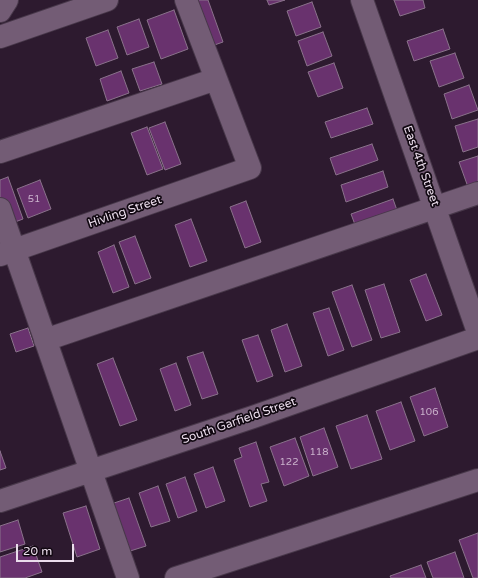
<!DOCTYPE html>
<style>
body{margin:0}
#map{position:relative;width:478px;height:578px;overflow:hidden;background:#2d1a2f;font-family:"Varela Round",sans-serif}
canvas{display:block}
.scale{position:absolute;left:16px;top:544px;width:58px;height:18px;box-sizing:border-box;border:2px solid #ebddec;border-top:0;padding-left:5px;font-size:12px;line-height:14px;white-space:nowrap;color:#ebddec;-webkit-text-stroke:3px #110811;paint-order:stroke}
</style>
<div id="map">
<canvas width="478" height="578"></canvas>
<div class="scale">20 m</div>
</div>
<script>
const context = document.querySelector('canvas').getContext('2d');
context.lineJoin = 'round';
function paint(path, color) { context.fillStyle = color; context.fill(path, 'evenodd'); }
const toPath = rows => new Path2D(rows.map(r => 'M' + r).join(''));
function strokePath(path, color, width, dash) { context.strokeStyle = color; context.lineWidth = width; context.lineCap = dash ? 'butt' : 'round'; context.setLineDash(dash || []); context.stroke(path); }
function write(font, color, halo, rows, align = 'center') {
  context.font = font + ' "Varela Round",sans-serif'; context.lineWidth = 3.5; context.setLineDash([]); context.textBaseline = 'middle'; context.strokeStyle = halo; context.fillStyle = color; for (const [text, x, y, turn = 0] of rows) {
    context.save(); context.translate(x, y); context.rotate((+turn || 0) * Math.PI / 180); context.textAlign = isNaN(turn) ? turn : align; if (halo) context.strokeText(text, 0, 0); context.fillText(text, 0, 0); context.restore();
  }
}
const building = toPath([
 [189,0,208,0,223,42,206,48,189,0],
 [267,0,285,0,269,5,267,0],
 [394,0,423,0,425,8,400,16,394,0],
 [312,2,321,27,296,36,287,11,312,2],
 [174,10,188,49,161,59,147,20,174,10],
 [139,19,149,47,127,55,117,27,139,19],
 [443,29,450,49,414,61,407,41,443,29],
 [108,30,118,58,96,66,86,38,108,30],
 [323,32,332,56,307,66,298,41,323,32],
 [455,53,464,78,439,87,430,61,455,53],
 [154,62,162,84,140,91,132,69,154,62],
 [334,63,343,88,318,97,308,72,334,63],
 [121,71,129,93,107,101,100,79,121,71],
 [469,85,478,110,452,119,444,94,469,85],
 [367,108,373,124,331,138,325,122,367,108],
 [478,119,478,147,463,152,455,126,478,119],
 [165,122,181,164,165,170,149,128,165,122],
 [147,127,163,169,147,175,131,133,147,127],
 [372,144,378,160,336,175,330,158,372,144],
 [478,156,478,184,468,187,459,162,478,156],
 [383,171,388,187,346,202,341,185,383,171],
 [8,177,23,219,7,225,0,205,0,180,8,177],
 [40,180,51,209,28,218,17,189,40,180],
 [393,199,399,216,357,230,351,214,393,199],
 [246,201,261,242,245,248,230,207,246,201],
 [191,219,207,261,190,267,175,225,191,219],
 [135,236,151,278,135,284,119,242,135,236],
 [114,245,129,287,113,293,98,252,114,245],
 [426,274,442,315,426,321,410,280,426,274],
 [384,284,400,332,381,338,365,290,384,284],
 [352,285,372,340,352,347,332,292,352,285],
 [329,308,344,350,328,356,313,313,329,308],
 [287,324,302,366,285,372,271,330,287,324],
 [28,328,34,346,16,352,10,334,28,328],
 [258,335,273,376,257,382,242,340,258,335],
 [203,352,218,394,202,399,187,357,203,352],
 [113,358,137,420,120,426,97,364,113,358],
 [176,363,191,405,175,411,160,369,176,363],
 [435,388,448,427,424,436,410,397,435,388],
 [401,402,415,441,390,450,376,411,401,402],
 [367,415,382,459,351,469,336,426,367,415],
 [324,428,338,467,313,476,300,437,324,428],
 [295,438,309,476,284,486,270,447,295,438],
 [256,442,269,482,261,484,267,501,250,507,234,460,242,457,239,448,256,442],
 [0,451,6,468,0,470,0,451],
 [213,467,225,501,206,508,194,474,213,467],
 [185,477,197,511,178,518,166,484,185,477],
 [158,486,170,521,151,527,139,493,158,486],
 [129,498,146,546,127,552,111,504,129,498],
 [86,506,100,549,77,557,63,513,86,506],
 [18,520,25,544,0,552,0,526,18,520],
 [478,533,478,578,473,578,459,540,478,533],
 [33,546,42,572,25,578,0,578,0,557,33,546],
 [455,552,464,578,433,578,427,562,455,552],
 [421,565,426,578,391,578,390,576,421,565]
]);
paint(building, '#69326e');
strokePath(building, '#8a728b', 1);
const minor = toPath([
 [362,0,478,332],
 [0,11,7,0],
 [0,37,107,0],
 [0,152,216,79],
 [0,209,128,578],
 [0,255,250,168,186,0],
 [45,340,478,193],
 [0,501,253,417,478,338],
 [176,578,478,480]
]);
strokePath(minor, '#48384a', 24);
strokePath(minor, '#735c75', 22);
write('10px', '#cab2cc', null, [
 ["51",34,199],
 ["106",429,412],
 ["118",319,452],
 ["122",289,462]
]);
write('12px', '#ebddec', '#110811', [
 ["East 4th Street",421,166,70],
 ["Hivling Street",125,212,-19],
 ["South Garfield Street",239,421,-19]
]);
</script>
